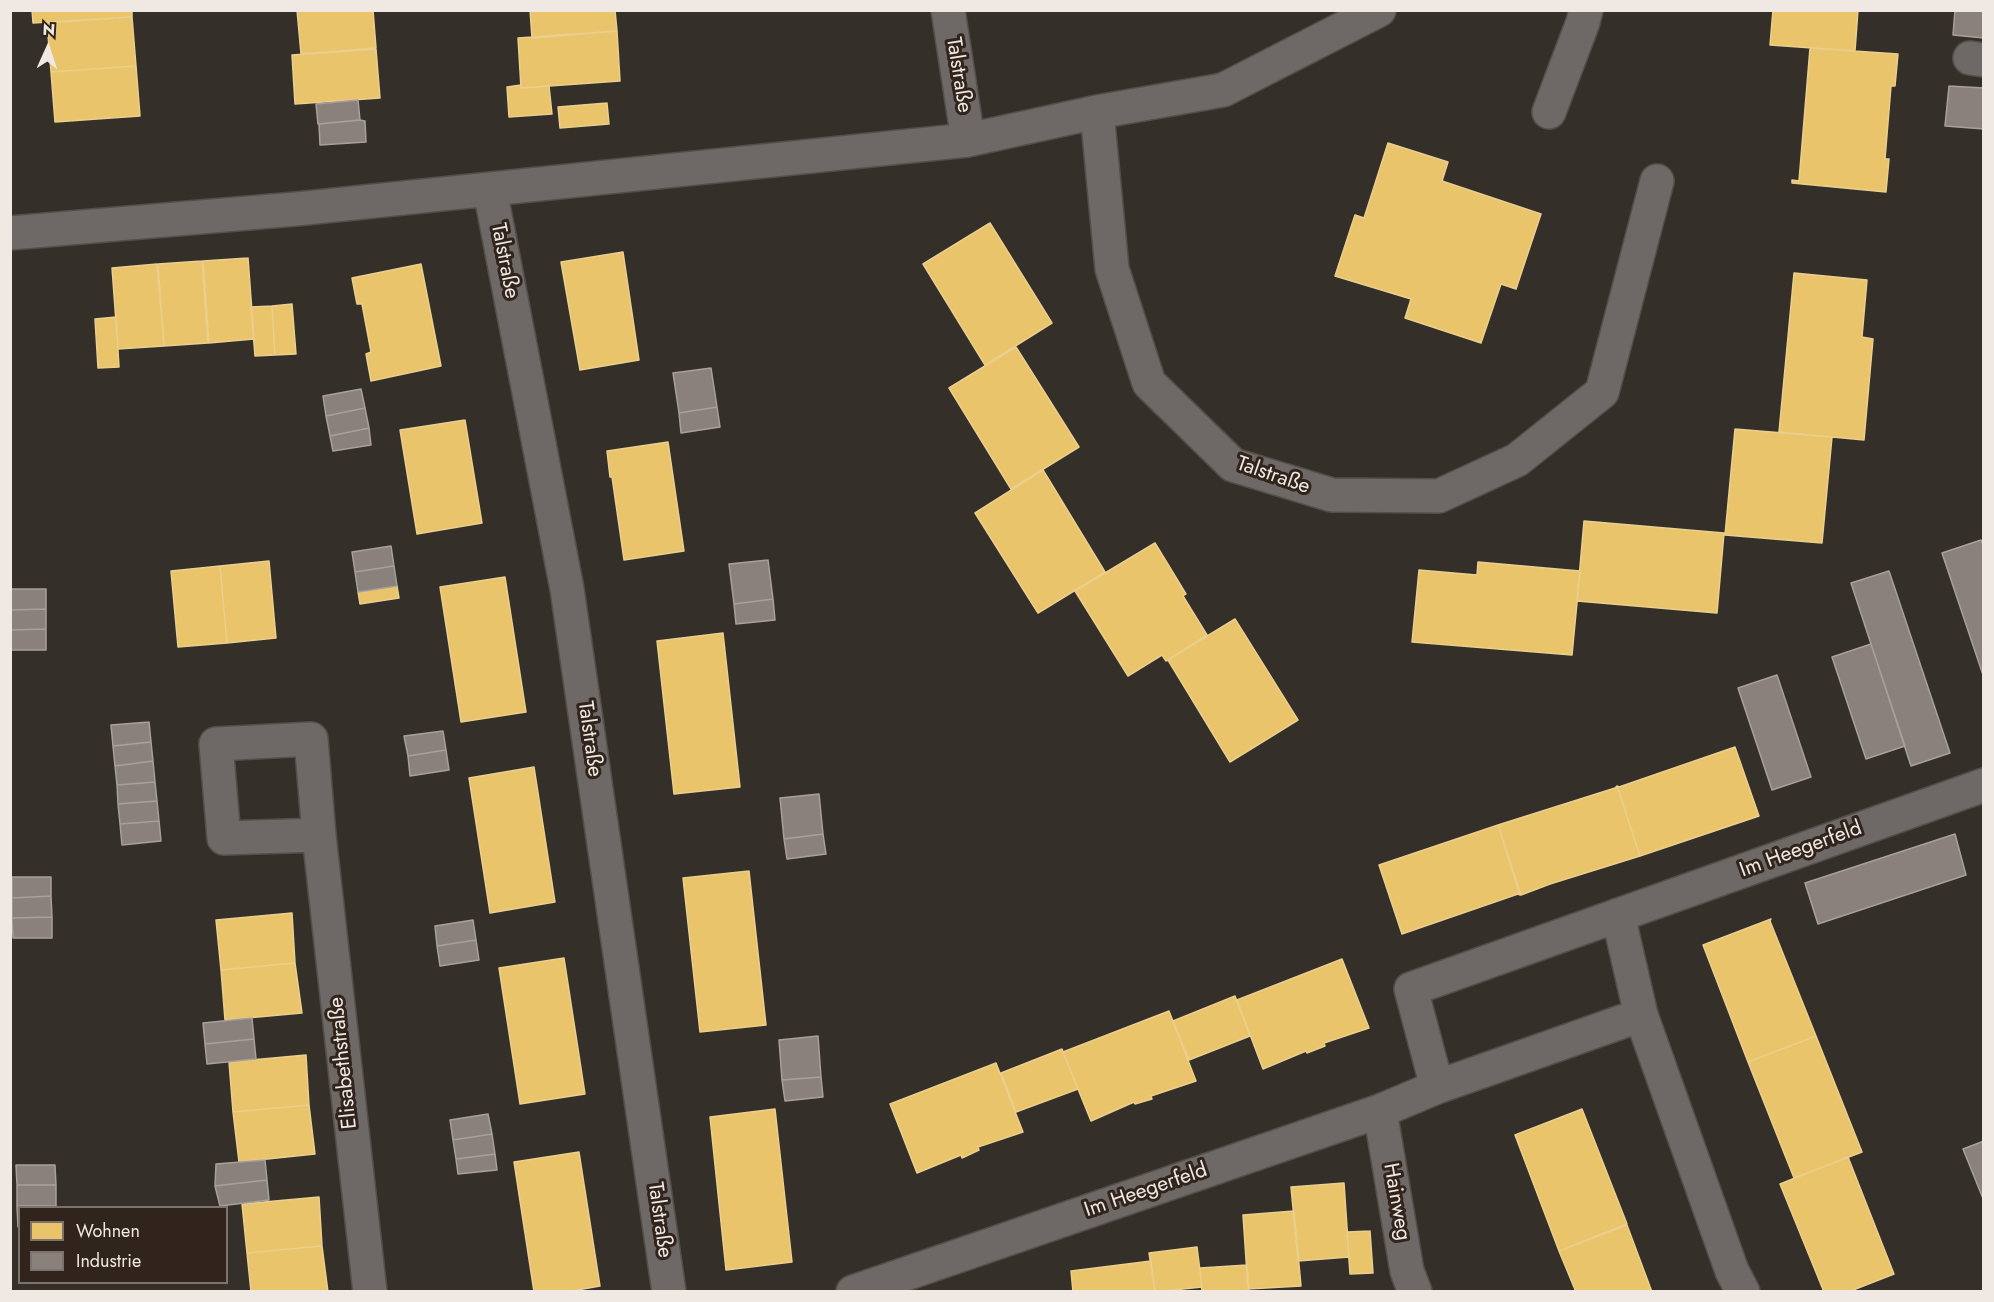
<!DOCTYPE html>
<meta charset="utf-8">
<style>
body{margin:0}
#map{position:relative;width:1994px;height:1302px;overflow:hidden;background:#352f2a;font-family:Jost,sans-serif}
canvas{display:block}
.frame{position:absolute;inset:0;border:12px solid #f0e8e3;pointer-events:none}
.legend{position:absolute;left:18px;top:1206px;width:210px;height:78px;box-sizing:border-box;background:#30241c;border:2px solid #7d726c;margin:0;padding:8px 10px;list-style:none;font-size:18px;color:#f0e8e3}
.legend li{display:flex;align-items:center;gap:12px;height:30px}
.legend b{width:30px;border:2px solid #7d726c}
.north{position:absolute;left:18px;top:18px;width:60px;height:60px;-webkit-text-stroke:4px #30241c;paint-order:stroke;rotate:3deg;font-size:16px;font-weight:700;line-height:24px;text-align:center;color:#f0e8e3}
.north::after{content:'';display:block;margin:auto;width:21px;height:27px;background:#f0e8e3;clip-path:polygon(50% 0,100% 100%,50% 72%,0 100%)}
</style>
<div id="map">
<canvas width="1994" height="1302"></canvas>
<div class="frame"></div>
<ul class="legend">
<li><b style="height:16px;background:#e9c46a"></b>Wohnen</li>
<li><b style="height:16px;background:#8a817c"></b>Industrie</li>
</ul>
<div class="north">N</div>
</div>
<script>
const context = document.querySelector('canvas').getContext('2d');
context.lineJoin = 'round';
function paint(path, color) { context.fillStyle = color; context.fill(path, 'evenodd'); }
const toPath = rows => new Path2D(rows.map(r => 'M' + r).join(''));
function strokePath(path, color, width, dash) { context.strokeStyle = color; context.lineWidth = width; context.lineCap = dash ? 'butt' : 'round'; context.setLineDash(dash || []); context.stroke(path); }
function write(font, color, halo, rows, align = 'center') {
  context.font = font + ' Jost,sans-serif'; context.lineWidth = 6; context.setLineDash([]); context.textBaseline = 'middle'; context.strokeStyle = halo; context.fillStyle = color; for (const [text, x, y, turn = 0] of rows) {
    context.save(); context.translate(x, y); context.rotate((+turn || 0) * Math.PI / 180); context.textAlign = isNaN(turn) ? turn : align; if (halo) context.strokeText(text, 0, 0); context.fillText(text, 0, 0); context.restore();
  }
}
const homes = toPath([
 [32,10,132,10,132,17,33,23,32,10],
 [297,10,373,10,376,48,301,54,297,10],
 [530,10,615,10,617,31,532,38,530,10],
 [1773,10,1858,10,1855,51,1770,45,1773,10],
 [132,17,136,66,51,72,47,23,132,17],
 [617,31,620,81,521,88,518,38,617,31],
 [1810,48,1898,54,1895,86,1891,86,1885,159,1889,159,1886,192,1792,183,1792,180,1799,181,1810,48],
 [376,49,380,98,295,104,292,55,376,49],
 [136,66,140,116,55,122,51,72,136,66],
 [521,85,521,88,549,86,552,114,509,117,507,87,521,85],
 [607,103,609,124,560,128,558,107,607,103],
 [1388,143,1448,162,1442,181,1541,214,1516,289,1501,284,1481,343,1405,318,1411,299,1335,276,1355,215,1364,218,1388,143],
 [990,223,1052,323,985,365,923,264,990,223],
 [623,252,639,360,580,370,561,262,623,252],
 [248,258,254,339,209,343,203,261,248,258],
 [202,261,208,343,164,346,158,264,202,261],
 [157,264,164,346,118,349,112,268,157,264],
 [421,264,441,366,371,381,366,354,371,352,362,304,357,304,352,278,421,264],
 [1794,273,1867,280,1862,337,1873,339,1864,440,1779,432,1794,273],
 [292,304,296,354,275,355,272,306,292,304],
 [272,306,275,355,255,356,251,307,272,306],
 [116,317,119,367,98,368,95,319,116,317],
 [1016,347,1079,447,1011,489,949,388,1016,347],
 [465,420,482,523,417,534,400,430,465,420],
 [1735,429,1832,437,1822,543,1725,535,1735,429],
 [668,442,684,551,624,560,612,477,610,477,607,451,668,442],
 [1043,470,1105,572,1038,613,975,513,1043,470],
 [1584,521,1724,533,1717,613,1577,601,1584,521],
 [1155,543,1186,594,1183,596,1207,635,1168,660,1166,661,1162,655,1128,676,1075,591,1155,543],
 [269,561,276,638,227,643,220,566,269,561],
 [1478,562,1580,571,1572,655,1412,642,1419,570,1477,575,1478,562],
 [220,566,227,643,178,647,171,571,220,566],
 [505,577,526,712,461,722,440,587,505,577],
 [397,586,399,598,360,604,358,592,397,586],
 [1235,619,1298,720,1230,762,1168,660,1235,619],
 [723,633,740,787,674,794,657,641,723,633],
 [1735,747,1759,816,1640,856,1617,786,1619,787,1735,747],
 [534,767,555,902,490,913,469,778,534,767],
 [1617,786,1640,856,1550,884,1521,895,1498,825,1615,788,1617,786],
 [1498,825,1520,895,1518,894,1402,934,1379,865,1498,825],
 [749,871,766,1025,700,1032,683,878,749,871],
 [292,913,295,963,221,970,216,920,292,913],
 [1771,919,1770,921,1816,1036,1748,1062,1703,945,1771,919],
 [564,958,585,1094,520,1104,499,968,564,958],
 [1342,959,1369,1028,1324,1043,1325,1046,1307,1053,1306,1051,1263,1069,1237,1000,1342,959],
 [295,963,302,1013,225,1020,221,970,295,963],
 [1235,996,1250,1036,1189,1060,1173,1021,1235,996],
 [1169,1011,1196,1081,1151,1096,1152,1099,1135,1104,1134,1102,1091,1121,1063,1052,1169,1011],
 [1816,1036,1862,1152,1794,1178,1748,1062,1816,1036],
 [1062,1049,1078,1089,1016,1112,1001,1073,1062,1049],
 [306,1055,309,1105,233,1112,229,1062,306,1055],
 [996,1063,1023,1132,978,1147,979,1150,962,1158,961,1155,917,1173,890,1104,996,1063],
 [309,1105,315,1154,239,1162,233,1112,309,1105],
 [775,1109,792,1262,726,1270,710,1117,775,1109],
 [1582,1109,1627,1224,1559,1251,1515,1135,1582,1109],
 [579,1152,600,1286,566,1292,534,1292,514,1162,579,1152],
 [1848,1157,1894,1274,1848,1292,1824,1292,1780,1184,1848,1157],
 [1344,1183,1349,1257,1298,1261,1291,1187,1344,1183],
 [319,1197,322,1246,247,1253,242,1204,319,1197],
 [1294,1211,1301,1286,1248,1289,1243,1215,1294,1211],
 [1627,1225,1652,1292,1576,1292,1559,1251,1627,1225],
 [1370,1231,1373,1273,1350,1274,1347,1232,1370,1231],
 [322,1246,328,1292,251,1292,247,1253,322,1246],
 [1197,1247,1202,1287,1155,1292,1149,1253,1197,1247],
 [1151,1261,1155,1292,1073,1292,1071,1271,1151,1261],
 [1247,1265,1249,1292,1202,1292,1200,1268,1247,1265]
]);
paint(homes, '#e9c46a');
strokePath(homes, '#ebcf8e', 1.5);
const industry = toPath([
 [1955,10,1984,10,1984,38,1953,35,1955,10],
 [1949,86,1984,88,1984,129,1945,126,1949,86],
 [358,100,360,120,318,124,316,104,358,100],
 [360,120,365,121,366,142,320,145,319,124,360,120],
 [711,368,717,407,679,413,673,373,711,368],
 [361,389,365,408,326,416,323,396,361,389],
 [717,407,720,427,681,433,679,413,717,407],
 [365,408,369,428,330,436,326,416,365,408],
 [369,428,371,445,333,451,330,436,369,428],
 [1981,540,1984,548,1984,678,1942,553,1981,540],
 [391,546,394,566,355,572,352,552,391,546],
 [768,560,773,599,734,604,729,564,768,560],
 [394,566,397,586,358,592,355,572,394,566],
 [1889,571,1950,753,1911,766,1851,583,1889,571],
 [10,589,46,589,46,609,10,610,10,589],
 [773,599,775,620,736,624,734,604,773,599],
 [46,609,46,629,10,630,10,610,46,609],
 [46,629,46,650,10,650,10,630,46,629],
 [1871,644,1905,746,1866,759,1832,657,1871,644],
 [1777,675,1811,777,1772,790,1738,688,1777,675],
 [149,722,151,742,113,746,111,725,149,722],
 [443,731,446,750,408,756,404,736,443,731],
 [151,742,153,761,115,766,113,746,151,742],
 [446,750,449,770,410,776,408,756,446,750],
 [153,761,155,782,117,785,115,766,153,761],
 [155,782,157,801,118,804,117,785,155,782],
 [819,794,823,834,784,839,780,798,819,794],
 [157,801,159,821,120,824,118,804,157,801],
 [159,821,161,841,122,845,120,824,159,821],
 [823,834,826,854,787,859,784,839,823,834],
 [1955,834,1966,875,1818,924,1805,883,1955,834],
 [12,877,51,877,51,896,12,898,12,877],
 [51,896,52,917,12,918,12,898,51,896],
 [52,917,52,938,13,938,12,918,52,917],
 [473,920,476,940,437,946,435,926,473,920],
 [476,940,479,960,440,966,437,946,476,940],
 [252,1018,254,1039,205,1044,203,1023,252,1018],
 [818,1036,821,1077,782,1080,779,1040,818,1036],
 [254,1039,256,1059,207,1064,205,1044,254,1039],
 [821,1077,823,1097,785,1101,782,1080,821,1077],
 [488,1114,492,1134,453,1140,450,1120,488,1114],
 [492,1134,495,1154,456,1159,453,1140,492,1134],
 [1984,1141,1984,1201,1963,1149,1984,1141],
 [495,1154,497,1170,458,1174,456,1159,495,1154],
 [265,1160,267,1180,215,1186,216,1164,265,1160],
 [16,1165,55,1165,56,1185,17,1185,16,1165],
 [267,1180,269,1200,220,1206,215,1186,267,1180],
 [17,1185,56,1185,56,1206,17,1206,17,1185],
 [17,1206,56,1206,56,1208,20,1208,20,1227,18,1227,17,1206]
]);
paint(industry, '#8a817c');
strokePath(industry, '#a9a09b', 1.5);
const minor = toPath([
 [948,10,968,140],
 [1970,58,1984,60],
 [1097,112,1112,269,1149,383,1233,465,1332,495,1439,496,1517,460,1602,392,1657,181],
 [1549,112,1583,22,1586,10],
 [490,190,567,589,669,1292],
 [10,233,296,209,968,140,1097,112,1223,90,1379,10],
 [319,835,224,838,216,744,311,739,319,835,370,1292],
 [1641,1015,1732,1271,1743,1292],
 [1437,1087,1411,989,1984,785],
 [1380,1111,1407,1271,1415,1292],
 [853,1292,1380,1111,1437,1087,1641,1015,1618,915]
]);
strokePath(minor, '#534e49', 36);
strokePath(minor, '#6e6966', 33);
write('21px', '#f0e8e3', '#30241c', [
 ["Talstraße",958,75,81],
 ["Talstraße",504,261,79],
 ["Talstraße",1273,476,19],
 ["Talstraße",589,739,82],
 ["Im Heegerfeld",1801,850,-20],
 ["Elisabethstraße",344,1063,-96],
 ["Im Heegerfeld",1146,1191,-19],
 ["Hainweg",1396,1202,80],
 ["Talstraße",659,1220,82]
]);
</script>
